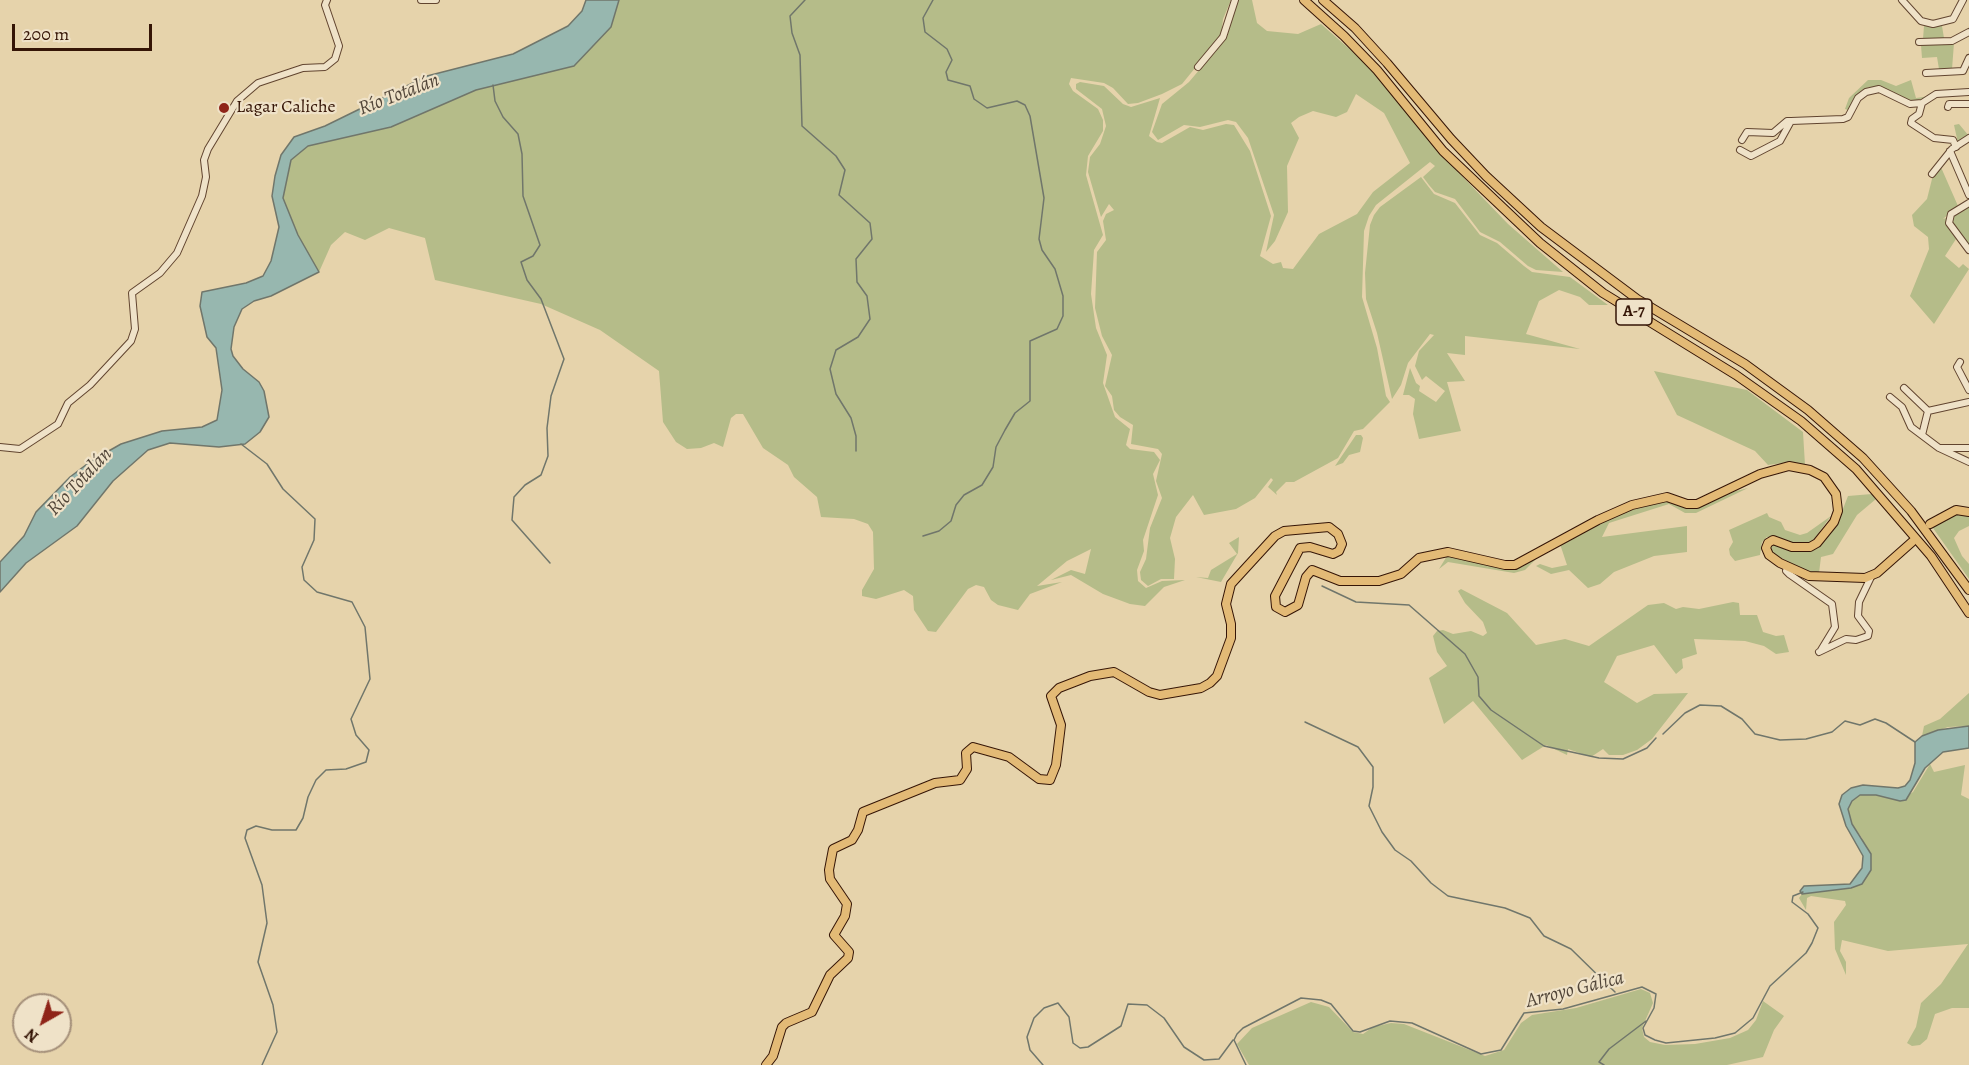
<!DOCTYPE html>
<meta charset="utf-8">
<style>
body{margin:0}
#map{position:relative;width:1969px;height:1065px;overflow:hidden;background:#e6d3ab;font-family:Alegreya,serif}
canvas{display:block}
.north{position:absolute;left:12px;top:993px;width:60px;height:60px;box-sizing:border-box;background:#efe2c8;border:2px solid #a5907a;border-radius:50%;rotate:219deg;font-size:16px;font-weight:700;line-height:24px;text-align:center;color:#351506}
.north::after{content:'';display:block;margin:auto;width:21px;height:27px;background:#8f2418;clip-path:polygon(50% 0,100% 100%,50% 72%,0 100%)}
.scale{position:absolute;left:12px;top:24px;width:140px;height:27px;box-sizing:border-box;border:3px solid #351506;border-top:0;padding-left:8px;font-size:18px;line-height:21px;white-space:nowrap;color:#351506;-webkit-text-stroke:4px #efe2c8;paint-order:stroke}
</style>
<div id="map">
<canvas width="1969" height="1065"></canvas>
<div class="north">N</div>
<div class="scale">200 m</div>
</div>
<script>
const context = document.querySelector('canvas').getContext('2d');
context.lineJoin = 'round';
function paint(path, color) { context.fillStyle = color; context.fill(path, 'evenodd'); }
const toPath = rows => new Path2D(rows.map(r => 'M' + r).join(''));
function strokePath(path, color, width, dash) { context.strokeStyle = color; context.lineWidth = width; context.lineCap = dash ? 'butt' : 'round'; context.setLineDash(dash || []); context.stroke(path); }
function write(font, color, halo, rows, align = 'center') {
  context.font = font + ' Alegreya,serif'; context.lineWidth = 4.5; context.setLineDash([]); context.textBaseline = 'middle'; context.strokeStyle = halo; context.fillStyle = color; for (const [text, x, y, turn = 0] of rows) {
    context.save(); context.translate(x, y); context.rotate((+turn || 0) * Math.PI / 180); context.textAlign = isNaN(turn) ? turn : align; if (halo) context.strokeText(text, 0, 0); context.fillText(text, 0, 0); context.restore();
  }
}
paint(toPath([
 [619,0,1231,0,1223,19,1221,36,1182,84,1162,94,1138,103,1128,104,1113,88,1104,83,1071,78,1069,84,1073,91,1098,109,1103,120,1103,131,1088,156,1086,175,1103,235,1094,250,1091,294,1096,328,1107,355,1103,383,1115,417,1130,429,1126,445,1130,449,1154,452,1160,460,1153,474,1158,495,1143,540,1144,551,1137,570,1138,581,1146,588,1162,581,1185,580,1164,587,1145,606,1130,604,1103,594,1071,575,1051,580,1071,570,1085,574,1091,549,1067,561,1037,586,1062,582,1030,594,1018,610,998,605,991,600,984,587,976,585,968,589,936,632,928,631,914,610,913,596,904,590,876,599,862,596,862,590,874,569,873,532,868,524,854,519,821,517,817,497,794,477,788,465,763,448,743,414,736,414,731,418,723,447,714,443,701,448,687,449,676,442,663,422,659,371,600,330,541,304,435,280,425,238,389,228,365,240,345,232,331,245,319,272,298,235,283,198,291,160,308,146,391,127,476,90,560,69,611,27],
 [1238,0,1252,0,1257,23,1267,31,1298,34,1321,24,1370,67,1437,150,1508,224,1563,272,1536,270,1528,266,1500,242,1480,232,1455,199,1435,192,1429,185,1423,177,1435,166,1430,162,1376,205,1369,216,1364,231,1362,297,1377,348,1386,396,1390,402,1363,429,1354,431,1338,458,1294,482,1286,482,1276,492,1277,495,1268,487,1273,480,1271,478,1255,498,1236,509,1204,515,1193,495,1176,517,1170,538,1175,559,1174,579,1161,579,1148,586,1141,580,1140,572,1146,559,1150,528,1162,498,1156,481,1162,454,1158,449,1131,444,1133,425,1120,417,1114,410,1112,396,1105,386,1112,355,1102,336,1095,308,1097,252,1106,240,1103,221,1106,214,1114,210,1109,204,1101,217,1088,172,1090,157,1100,144,1106,126,1102,109,1076,89,1076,84,1080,82,1104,86,1123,104,1131,107,1160,98,1149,136,1157,142,1162,143,1190,127,1203,130,1226,124,1234,125,1250,151,1271,216,1260,256,1273,264,1281,262,1283,268,1293,269,1319,234,1357,214,1373,192,1410,163,1384,113,1356,94,1347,112,1336,117,1313,111,1299,117,1291,123,1299,138,1287,166,1288,212,1275,241,1266,252,1274,215,1248,138,1236,122,1228,120,1200,127,1184,125,1158,140,1152,132,1162,104,1189,82,1223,42,1230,13],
 [1924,26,1942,26,1944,38,1923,39],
 [1954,43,1952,69,1939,69,1937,57,1922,58,1921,45],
 [1868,80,1881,80,1896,86,1911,80,1916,98,1930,96,1915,101,1905,99,1885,89,1869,87,1861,91,1848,110,1845,109,1849,98],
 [1959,124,1969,136,1958,143,1954,125],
 [1940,165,1958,206,1943,219,1946,218,1956,239,1945,256,1959,268,1963,264,1969,269,1934,324,1910,296,1929,249,1928,237,1914,226,1912,215,1927,199,1933,175],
 [1421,177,1434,194,1455,203,1480,235,1497,243,1524,266,1532,272,1570,277,1608,305,1589,305,1580,297,1559,290,1539,301,1526,334,1580,349,1465,336,1465,355,1447,353,1465,381,1447,382,1461,431,1419,439,1413,414,1415,399,1409,395,1403,395,1410,368,1416,383,1420,386,1419,391,1436,402,1445,391,1426,376,1422,380,1415,366,1419,351,1434,335,1430,334,1408,363,1401,385,1392,399,1377,333,1366,299,1365,273,1370,225,1374,215,1380,207],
 [1969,206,1969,249,1951,222,1955,215],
 [1654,371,1747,390,1803,432,1805,465,1790,462,1768,465,1755,451,1677,415],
 [1356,435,1361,435,1363,438,1360,452,1349,455,1343,463,1335,466],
 [1748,488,1696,513,1685,513,1669,504,1609,523,1602,537,1687,526,1687,552,1654,556,1614,572,1600,584,1588,588,1569,570,1551,574,1536,566,1540,564,1552,568,1567,565,1560,544,1624,510,1667,499,1691,508,1728,493],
 [1872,494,1876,499,1857,515,1833,554,1821,557,1819,573,1809,573,1770,552,1771,544,1795,550,1824,538,1839,519,1848,496],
 [1767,513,1769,517,1781,522,1785,530,1800,535,1807,533,1831,516,1812,542,1801,546,1788,544,1775,537,1767,537,1762,542,1760,555,1735,561,1730,555,1729,549,1733,542,1729,530],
 [1956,513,1969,515,1969,526,1959,531,1954,538,1962,556,1969,564,1969,579,1928,521,1930,518,1936,524],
 [1239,537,1238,553,1221,582,1196,577,1208,578,1211,570,1237,554,1229,543],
 [1541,554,1525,570,1514,573,1448,562,1439,569,1447,556,1506,568,1522,567],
 [1461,589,1507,613,1536,645,1565,639,1589,646,1648,605,1664,603,1676,609,1683,607,1699,609,1733,602,1739,603,1740,615,1757,615,1763,632,1776,636,1784,635,1789,652,1776,654,1764,646,1745,641,1694,639,1697,654,1682,659,1683,668,1676,674,1654,645,1617,656,1604,682,1637,703,1654,694,1688,693,1652,739,1637,750,1623,755,1609,755,1603,749,1591,757,1568,749,1567,755,1546,745,1522,760,1473,701,1444,724,1429,678,1447,666,1437,652,1433,636,1437,631,1443,630,1453,634,1471,631,1483,636,1487,633,1483,622,1465,603,1458,591],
 [1969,693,1969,726,1948,727,1922,736,1924,726,1940,719],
 [1930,764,1934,772,1965,765,1961,795,1969,799,1969,1008,1952,1008,1935,1014,1927,1039,1920,1045,1912,1046,1907,1043,1916,1027,1921,1003,1941,984,1968,944,1888,951,1842,940,1840,951,1846,962,1846,975,1835,949,1834,922,1846,905,1845,901,1811,896,1807,898,1806,910,1799,898,1802,894,1851,888,1862,884,1871,870,1862,838,1852,824,1848,809,1852,801,1860,795,1876,795,1900,801,1913,792],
 [1641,989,1650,993,1653,1003,1642,1028,1644,1037,1650,1042,1665,1045,1695,1044,1730,1038,1748,1030,1756,1020,1763,1001,1784,1016,1774,1030,1763,1057,1727,1065,1249,1065,1237,1044,1252,1028,1311,1002,1329,1007,1353,1032,1363,1034,1373,1027,1391,1023,1404,1024,1485,1056,1504,1050,1521,1023,1532,1015,1576,1008]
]), '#b5bc89');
const water = toPath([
 [586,0,619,0,611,27,574,66,476,90,391,127,308,146,291,160,283,198,298,235,319,272,271,296,254,301,242,309,234,327,231,349,233,356,243,369,259,382,264,391,269,417,260,432,245,444,219,447,170,443,148,450,113,481,77,526,26,563,0,592,0,562,24,536,36,512,70,477,91,461,121,444,162,431,202,427,217,420,222,390,216,348,207,337,200,306,202,292,246,283,263,276,271,261,279,227,272,196,275,176,281,155,294,137,325,126,427,76,513,54,568,26,582,11,586,0],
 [1969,726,1969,748,1943,752,1925,768,1906,800,1900,801,1876,795,1860,795,1852,801,1848,809,1852,824,1871,854,1871,870,1862,884,1851,888,1802,894,1800,891,1804,886,1850,884,1862,868,1863,856,1846,826,1839,804,1842,795,1851,788,1863,785,1898,788,1905,786,1910,780,1915,763,1915,742,1922,736,1938,730,1969,726]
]);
paint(water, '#97b7af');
strokePath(water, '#70766b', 1.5);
strokePath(toPath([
 [805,0,790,16,792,33,800,55,802,126,836,156,845,170,839,195,870,223,872,239,856,259,857,282,867,296,870,319,858,337,836,350,830,369,836,394,851,418,856,436,856,451],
 [493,85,495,101,503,117,518,134,522,154,523,196,540,245,533,256,521,262,527,280,541,299,564,359,551,396,547,428,548,456,541,475,525,485,514,497,512,520,550,563],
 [241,444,267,464,283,489,315,519,314,540,302,567,304,580,317,592,352,602,365,627,370,679,351,719,356,735,369,750,366,762,346,769,326,770,316,780,308,797,303,818,296,830,272,830,256,826,247,830,245,838,262,885,267,923,258,962,273,1005,277,1032,262,1065],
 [923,536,939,531,951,521,956,505,964,495,982,485,993,467,996,447,1005,430,1015,413,1030,401,1030,341,1057,329,1063,316,1063,296,1055,269,1042,250,1039,239,1044,198,1030,116,1025,105,1017,101,987,108,974,99,970,86,948,80,946,72,952,60,947,49,925,32,923,18,933,0],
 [1322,586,1356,602,1409,605,1465,654,1478,677,1479,696,1491,710,1544,746,1599,758,1623,759,1647,748,1656,738],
 [1305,722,1358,747,1373,767,1373,787,1369,806,1382,832,1395,850,1411,861,1431,883,1448,896,1505,908,1530,918,1544,936,1571,949,1615,992],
 [1663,734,1685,713,1700,705,1721,706,1742,719,1755,734,1780,740,1806,739,1832,732,1845,721,1860,725,1875,719,1886,723,1915,742],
 [1043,1065,1030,1050,1027,1037,1034,1018,1044,1008,1058,1003,1069,1017,1073,1043,1080,1048,1088,1047,1121,1026,1128,1004,1147,1005,1164,1018,1184,1047,1204,1060,1219,1059,1233,1040],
 [1246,1065,1234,1040,1237,1034,1243,1028,1301,998,1321,1000,1331,1004,1353,1031,1360,1032,1390,1021,1412,1023,1481,1054,1501,1050,1524,1013,1563,1009,1642,987,1656,994,1654,1008,1643,1028,1645,1035,1655,1040,1666,1043,1715,1038,1735,1033,1753,1018,1770,986,1806,953,1812,943,1818,928,1808,914,1792,902,1793,896,1803,892],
 [1604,1065,1599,1062,1609,1049,1646,1021]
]), '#70766b', 1.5);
const minor = toPath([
 [421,0,436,0],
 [1902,0,1921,21,1933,24,1953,19,1963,0],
 [1919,42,1952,41,1969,32],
 [1198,67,1223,37,1235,0],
 [1926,73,1963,71,1969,58],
 [1922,103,1919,114,1912,119,1911,123,1934,138,1953,140,1956,147],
 [1948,107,1949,104,1969,104],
 [1742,140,1747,132,1773,133,1787,121,1791,121],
 [1740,150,1751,156,1780,141,1791,121,1843,119,1848,117,1858,98,1866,92,1879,89,1910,104,1922,103,1936,94,1969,92],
 [1950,151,1969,195],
 [1932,174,1952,149,1969,138],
 [1969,203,1951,214,1949,223,1969,250],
 [1960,362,1957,367,1969,390],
 [1904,388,1928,411,1922,435],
 [1890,397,1902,407,1911,427,1939,448,1969,462],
 [1928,411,1969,402],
 [0,447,20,449,58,424,68,403,90,385,131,341,135,329,132,293,160,273,177,253,202,196,206,177,204,160,208,149,237,101,258,83,303,68,325,67,335,59,339,46,325,5,327,0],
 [1940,448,1969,448],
 [1787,567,1786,571,1789,574,1832,604,1835,627,1821,650],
 [1819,652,1846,639,1856,640,1868,636,1869,631,1858,616,1859,602,1872,575]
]);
const major = toPath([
 [1930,524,1956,510,1969,512],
 [766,1065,773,1056,782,1027,786,1023,812,1012,830,975,848,958,849,952,834,935,845,916,847,904,830,879,829,870,833,849,852,840,858,830,863,812,935,783,960,780,967,769,966,753,973,747,1009,757,1039,779,1050,780,1056,765,1061,725,1051,696,1059,688,1090,676,1114,672,1149,692,1160,695,1201,688,1210,683,1217,676,1231,638,1231,624,1226,604,1231,584,1275,536,1284,531,1329,527,1338,534,1342,544,1339,551,1333,554,1310,547,1300,548,1275,596,1276,607,1285,612,1298,605,1306,577,1312,570,1340,581,1379,581,1401,574,1419,558,1448,552,1505,565,1515,565,1598,520,1632,505,1667,497,1687,504,1697,504,1760,474,1789,466,1810,470,1824,477,1836,494,1838,511,1834,522,1817,543,1810,547,1792,547,1773,540,1768,543,1766,548,1769,555,1780,563,1809,576,1865,578,1877,573,1912,542]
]);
const highway = toPath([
 [1304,0,1344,36,1377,70,1443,151,1540,243,1603,293,1736,375,1801,421,1856,469,1931,556,1969,613],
 [1323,0,1355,28,1387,63,1451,139,1486,176,1541,227,1637,299,1745,364,1808,410,1863,458,1911,511,1969,590]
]);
strokePath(minor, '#61442f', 8);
strokePath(major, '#351506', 10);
strokePath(highway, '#351506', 10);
strokePath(minor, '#efe2c8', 6);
strokePath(major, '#e3ba76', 8);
strokePath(highway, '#e3ba76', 8);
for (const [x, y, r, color] of [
 [224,108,6,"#8f2418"]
]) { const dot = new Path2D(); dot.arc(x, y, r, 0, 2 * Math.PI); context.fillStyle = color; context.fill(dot); strokePath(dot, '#efe2c8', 2); }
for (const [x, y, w] of [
 [1634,312,36]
]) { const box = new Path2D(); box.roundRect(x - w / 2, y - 13, w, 26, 4.5); context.fillStyle = '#efe2c8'; context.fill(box); strokePath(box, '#351506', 1.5); }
write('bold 16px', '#351506', null, [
 ["A-7",1634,312]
]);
write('18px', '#351506', '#efe2c8', [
 ["Lagar Caliche",236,108]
], 'left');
write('italic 20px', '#524639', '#efe2c8', [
 ["Río Totalán",399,95,-21],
 ["Río Totalán",80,482,-47],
 ["Arroyo Gálica",1575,990,-14]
]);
</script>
